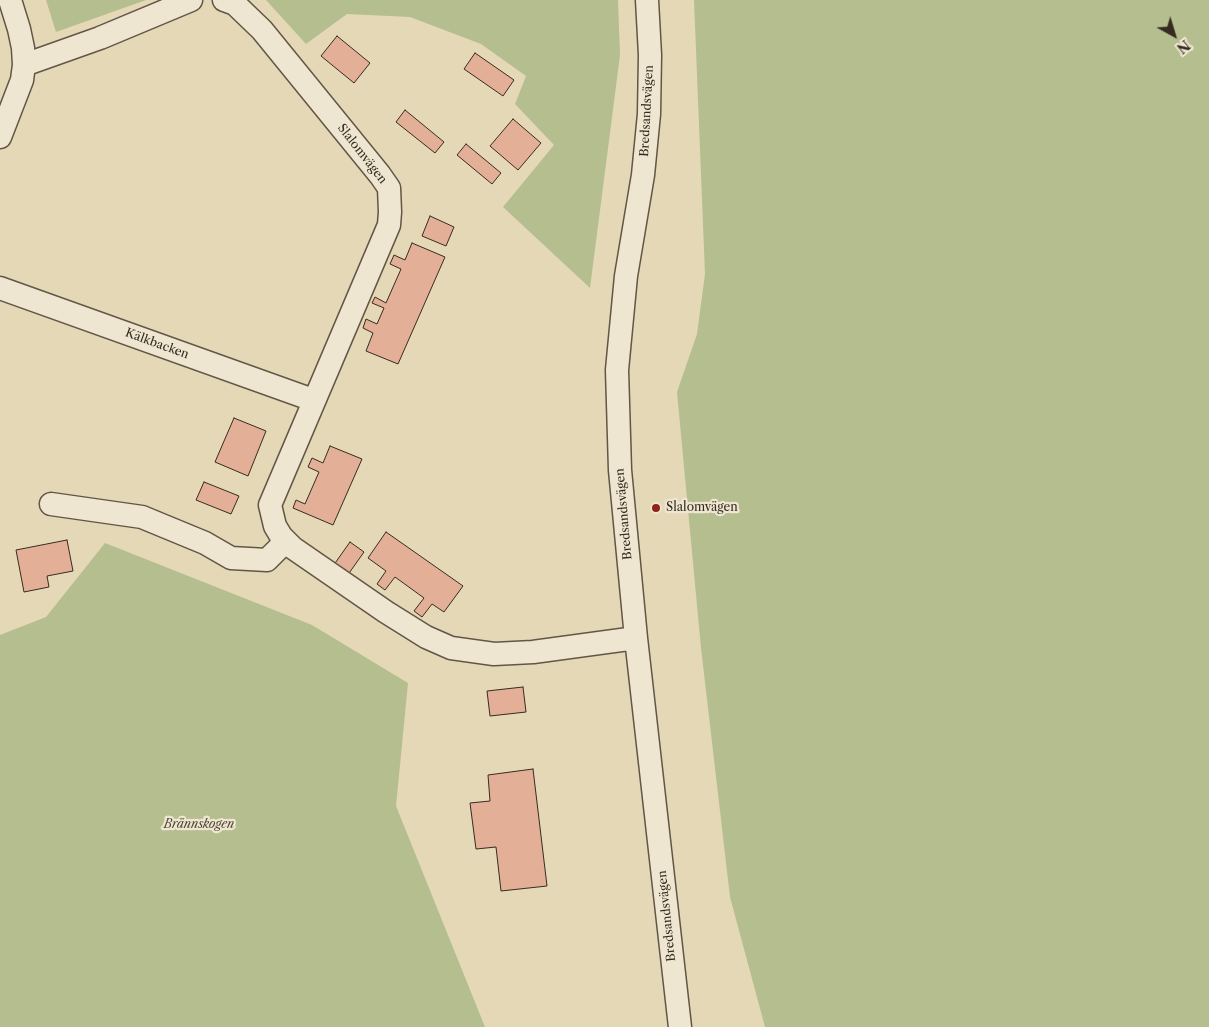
<!DOCTYPE html>
<meta charset="utf-8">
<style>
body{margin:0}
#map{position:relative;width:1209px;height:1027px;overflow:hidden;background:#e5d8b7;font-family:"Libre Caslon Text",serif}
canvas{display:block}
.north{position:absolute;left:1149px;top:10px;width:50px;height:50px;-webkit-text-stroke:4px #eee6d0;paint-order:stroke;rotate:141deg;font-size:14px;font-weight:700;line-height:20px;text-align:center;color:#362b21}
.north::after{content:'';display:block;margin:auto;width:18px;height:22px;background:#362b21;clip-path:polygon(50% 0,100% 100%,50% 72%,0 100%)}
</style>
<div id="map">
<canvas width="1209" height="1027"></canvas>
<div class="north">N</div>
</div>
<script>
const context = document.querySelector('canvas').getContext('2d');
context.lineJoin = 'round';
function paint(path, color) { context.fillStyle = color; context.fill(path, 'evenodd'); }
const toPath = rows => new Path2D(rows.map(r => 'M' + r).join(''));
function strokePath(path, color, width, dash) { context.strokeStyle = color; context.lineWidth = width; context.lineCap = dash ? 'butt' : 'round'; context.setLineDash(dash || []); context.stroke(path); }
function write(font, color, halo, rows, align = 'center') {
  context.font = font + ' "Libre Caslon Text",serif'; context.lineWidth = 4.5; context.setLineDash([]); context.textBaseline = 'middle'; context.strokeStyle = halo; context.fillStyle = color; for (const [text, x, y, turn = 0] of rows) {
    context.save(); context.translate(x, y); context.rotate((+turn || 0) * Math.PI / 180); context.textAlign = isNaN(turn) ? turn : align; if (halo) context.strokeText(text, 0, 0); context.fillText(text, 0, 0); context.restore();
  }
}
paint(toPath([
 [46,0,146,0,56,32],
 [266,0,618,0,620,55,590,288,503,207,554,145,515,104,526,76,481,44,410,17,347,14,306,44],
 [694,0,1209,0,1209,1027,765,1027,730,897,701,648,677,392,697,334,705,274],
 [105,543,312,625,408,683,396,806,485,1027,0,1027,0,635,46,617]
]), '#b5be8e');
const building = toPath([
 [337,36,370,63,354,83,321,56,337,36],
 [475,53,514,80,503,96,464,69,475,53],
 [405,110,444,142,435,153,396,122,405,110],
 [513,119,541,143,518,170,490,146,513,119],
 [466,144,501,173,492,184,457,155,466,144],
 [430,216,454,227,446,246,422,236,430,216],
 [412,243,445,257,398,364,366,351,373,333,363,328,366,319,377,324,384,308,372,303,375,297,386,303,401,269,390,264,394,255,405,260,412,243],
 [234,418,266,431,248,476,215,462,234,418],
 [330,446,362,459,333,525,293,508,296,500,305,504,319,472,308,467,312,458,323,463,330,446],
 [204,482,239,496,231,514,196,500,204,482],
 [386,532,463,586,444,612,432,604,422,617,414,611,424,598,395,577,385,590,377,584,386,571,368,558,386,532],
 [67,540,73,571,47,576,49,587,24,592,16,550,67,540],
 [350,542,364,552,347,576,333,566,350,542],
 [523,687,526,712,490,716,487,691,523,687],
 [533,769,547,886,501,891,496,847,476,849,470,803,490,801,488,775,533,769]
]);
paint(building, '#e4af97');
strokePath(building, '#362b21', 1);
const minor = toPath([
 [224,0,235,4,262,30,380,175,389,188,390,212,389,225,270,505,275,526,281,536,293,548,386,612,426,637,451,648,494,654,533,652,636,638],
 [647,0,650,55,649,114,643,175,626,276,617,370,620,470,636,638,680,1027],
 [24,65,100,38,191,0],
 [0,137,22,80,24,65,23,48,19,29,10,0],
 [0,288,313,400],
 [51,504,142,517,205,543,231,558,267,560,286,541]
]);
strokePath(minor, '#625646', 25);
strokePath(minor, '#eee6d0', 22);
for (const [x, y, r, color] of [
 [656,508,5,"#8f2418"]
]) { const dot = new Path2D(); dot.arc(x, y, r, 0, 2 * Math.PI); context.fillStyle = color; context.fill(dot); strokePath(dot, '#eee6d0', 2); }
write('12px', '#362b21', '#eee6d0', [
 ["Bredsandsvägen",647,111,-87],
 ["Slalomvägen",362,154,52],
 ["Kälkbacken",157,344,20],
 ["Bredsandsvägen",624,514,-95],
 ["Bredsandsvägen",667,916,-96]
]);
write('12px', '#362b21', '#eee6d0', [
 ["Slalomvägen",666,508]
], 'left');
write('italic 12px', '#4f4837', '#eee6d0', [
 ["Brännskogen",199,825]
]);
</script>
